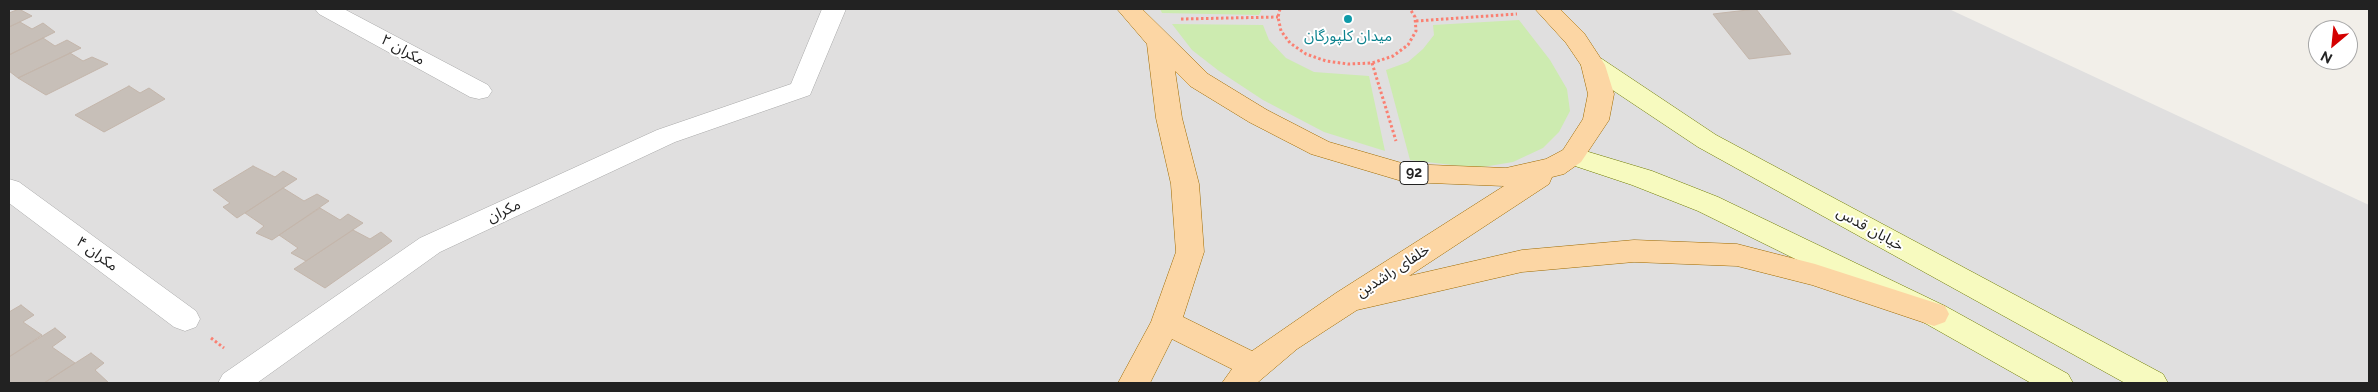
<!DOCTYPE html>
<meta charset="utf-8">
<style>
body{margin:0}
#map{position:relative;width:2378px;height:392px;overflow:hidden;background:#f2efe9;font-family:Raleway,sans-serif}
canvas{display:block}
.frame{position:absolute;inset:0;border:10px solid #222;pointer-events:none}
.north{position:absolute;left:2308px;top:20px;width:50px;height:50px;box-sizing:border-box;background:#fff;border:1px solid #a7a7a7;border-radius:50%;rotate:208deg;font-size:14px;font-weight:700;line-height:20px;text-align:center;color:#222}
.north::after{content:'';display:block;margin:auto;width:18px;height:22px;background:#d40000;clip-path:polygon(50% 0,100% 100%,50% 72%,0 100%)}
</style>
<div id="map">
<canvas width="2378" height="392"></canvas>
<div class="frame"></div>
<div class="north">N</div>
</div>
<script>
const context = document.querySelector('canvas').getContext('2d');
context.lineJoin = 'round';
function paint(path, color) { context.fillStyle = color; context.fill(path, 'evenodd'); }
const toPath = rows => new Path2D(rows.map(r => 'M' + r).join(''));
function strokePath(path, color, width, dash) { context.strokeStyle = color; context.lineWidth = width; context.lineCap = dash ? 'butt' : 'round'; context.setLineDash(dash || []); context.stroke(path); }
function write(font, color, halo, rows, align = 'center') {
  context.font = font + ' Raleway,"Noto Sans Arabic",sans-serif'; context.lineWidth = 4; context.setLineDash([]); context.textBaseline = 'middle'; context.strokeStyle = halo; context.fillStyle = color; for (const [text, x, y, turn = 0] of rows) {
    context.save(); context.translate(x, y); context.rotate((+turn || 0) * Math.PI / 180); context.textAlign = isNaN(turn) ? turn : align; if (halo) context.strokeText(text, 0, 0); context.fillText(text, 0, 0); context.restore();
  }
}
paint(toPath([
 [9,9,1949,9,2369,205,2369,383,9,383]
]), '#e0dfdf');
paint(toPath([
 [1160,9,1262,9,1259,15,1162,13],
 [1519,20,1550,60,1567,89,1570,111,1559,132,1543,148,1513,162,1477,168,1410,160,1386,70,1408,62,1423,49,1434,35,1433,25],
 [1172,24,1263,25,1269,40,1286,58,1314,72,1369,76,1385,151,1324,132,1263,100,1219,71,1192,50]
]), '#cdebb0');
const building = toPath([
 [19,9,32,16,9,27,9,13,19,9],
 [1756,9,1791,54,1749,59,1713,14,1756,9],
 [20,22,32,29,43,23,55,32,9,55,9,27,20,22],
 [43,38,55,46,67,40,81,48,18,78,9,71,9,55,43,38],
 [70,53,83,61,92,57,108,64,46,95,18,78,70,53],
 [129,86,140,93,149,88,165,99,104,132,75,115,129,86],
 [253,166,275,177,283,171,297,179,237,218,223,207,230,203,213,190,253,166],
 [283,188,304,201,317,194,329,201,272,240,256,233,264,226,245,213,283,188],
 [320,208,340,220,348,214,363,223,306,261,291,253,298,248,279,235,320,208],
 [353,230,370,239,381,232,392,241,325,288,294,269,353,230],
 [21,305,34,315,23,322,42,335,9,357,9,312,21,305],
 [55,328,66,337,52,347,75,363,44,383,9,383,9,357,55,328],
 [91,353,104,363,95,370,109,383,44,383,91,353]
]);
paint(building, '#c7bfb8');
strokePath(building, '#c4b6ab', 1);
const street = toPath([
 [315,9,344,9,488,85,492,91,488,97,479,99,470,97,319,14,315,9],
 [822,9,846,9,810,95,675,142,440,252,257,383,218,383,223,374,420,238,657,130,791,84,822,9],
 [9,179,19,182,196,311,200,319,196,327,185,331,174,327,9,203,9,179]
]);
const secondary = toPath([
 [1593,57,1602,59,1716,135,2163,374,2168,383,2125,383,1698,147,1584,71,1581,65,1584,59,1593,57],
 [1572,147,1652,171,1718,197,1945,306,2068,374,2073,383,2031,383,1923,322,1698,211,1632,185,1563,162,1559,156,1563,150,1572,147]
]);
const primary = toPath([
 [1117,9,1142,9,1208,74,1267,110,1329,142,1405,164,1506,168,1546,159,1563,150,1583,119,1588,94,1581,65,1566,43,1535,9,1560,9,1584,33,1605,65,1614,94,1609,120,1581,162,1564,174,1552,177,1549,184,1409,276,1522,250,1634,240,1737,244,1815,264,1945,306,1949,314,1945,322,1934,326,1812,285,1737,266,1634,262,1522,272,1357,310,1297,349,1257,383,1222,383,1232,369,1172,339,1150,383,1118,383,1151,322,1176,252,1171,184,1156,118,1147,44,1117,9],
 [1175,71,1190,86,1249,122,1311,154,1405,182,1504,186,1336,293,1252,351,1183,317,1204,252,1199,184,1182,118,1175,71]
]);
strokePath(street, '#a9a9a9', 1);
strokePath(secondary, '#707d05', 1);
strokePath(primary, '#a06b00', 1);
strokePath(toPath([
 [1280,9,1278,17,1281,31,1290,43,1306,54,1326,61,1348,64,1372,63,1393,56,1408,45,1416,31,1415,17,1410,9],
 [1181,19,1278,17],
 [1416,21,1517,14],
 [1372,63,1396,141],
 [211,338,224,348]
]), '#fa8072', 3, [2.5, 2.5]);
paint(street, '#fff');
paint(secondary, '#f7fabf');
paint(primary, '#fcd6a4');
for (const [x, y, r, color] of [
 [1348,19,5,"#0f9aa8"]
]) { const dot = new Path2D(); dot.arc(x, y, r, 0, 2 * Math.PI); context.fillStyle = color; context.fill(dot); strokePath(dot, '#fff', 2); }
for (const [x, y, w] of [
 [1414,173,28]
]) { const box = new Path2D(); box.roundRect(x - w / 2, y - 11.5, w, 23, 4); context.fillStyle = '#fff'; context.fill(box); strokePath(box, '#222', 1); }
write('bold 14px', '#222', null, [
 ["92",1414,173]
]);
write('15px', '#0d838f', '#fff', [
 ["میدان کلپورگان",1348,36]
]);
write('15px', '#222', '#fff', [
 ["مکران ۲",403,50,29],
 ["مکران",504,211,-25],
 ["خیابان قدس",1870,229,29],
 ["مکران ۴",97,254,36],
 ["خلفای راشدین",1393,271,-33]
]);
</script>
